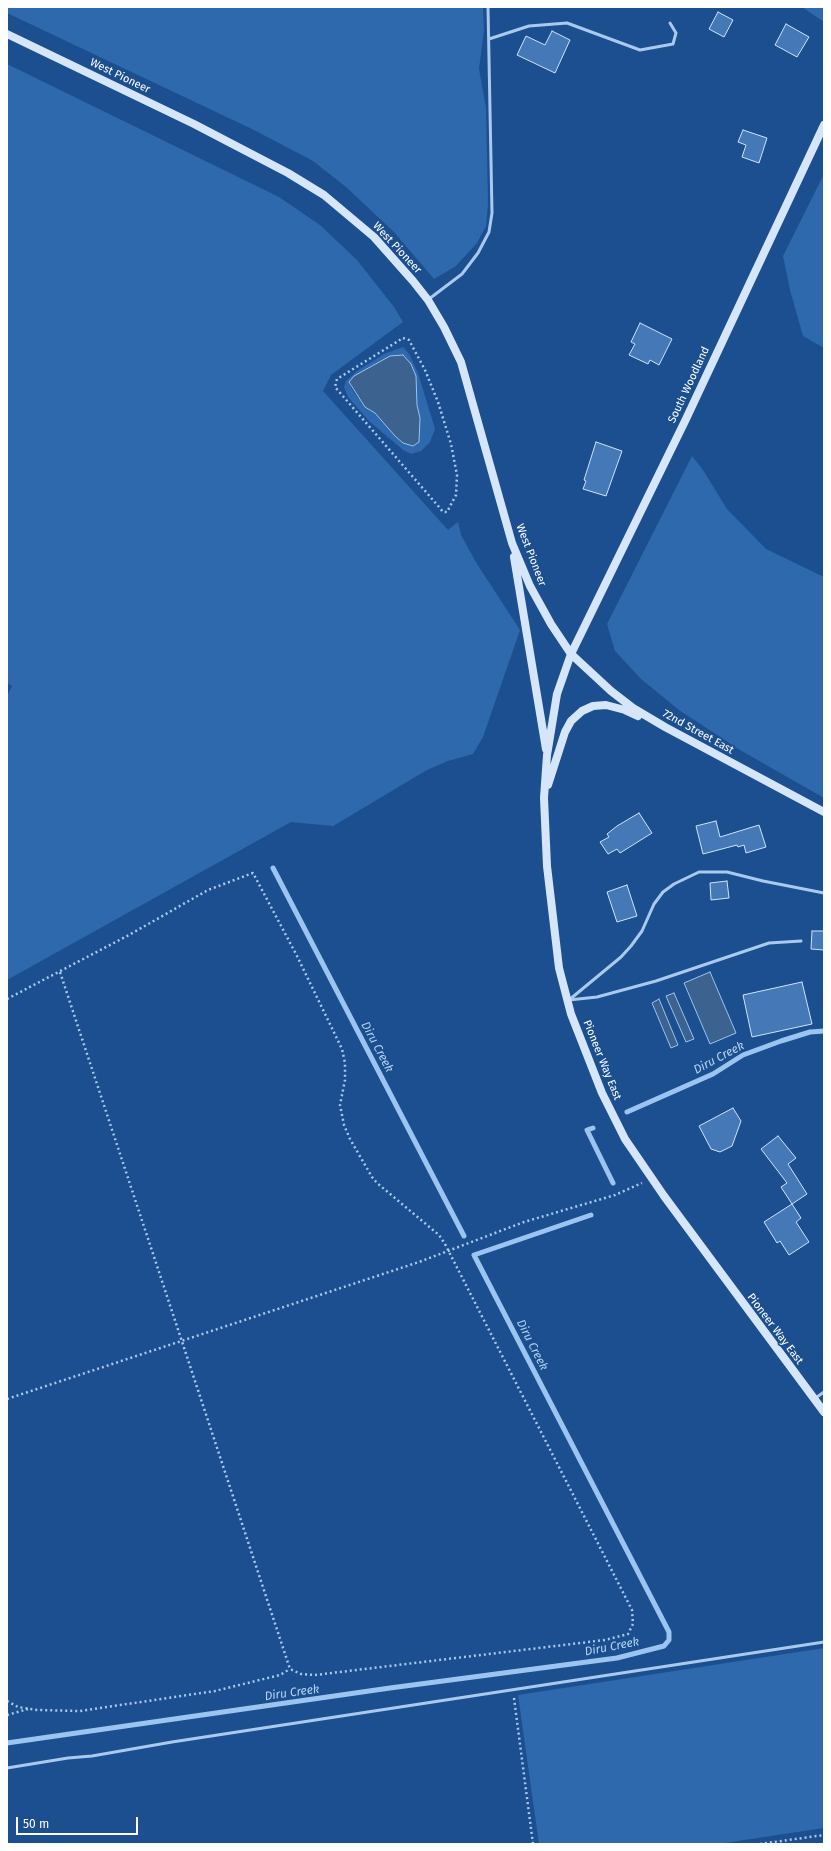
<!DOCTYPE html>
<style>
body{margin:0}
#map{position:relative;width:831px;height:1851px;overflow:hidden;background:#1b4f8f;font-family:"Fira Sans",sans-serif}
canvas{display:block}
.frame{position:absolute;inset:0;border:8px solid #fff;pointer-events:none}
.scale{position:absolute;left:16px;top:1817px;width:122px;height:18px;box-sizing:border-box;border:2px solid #fff;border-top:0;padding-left:5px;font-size:12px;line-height:14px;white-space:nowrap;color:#fff;-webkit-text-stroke:3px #1b4f8f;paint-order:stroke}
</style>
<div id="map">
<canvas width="831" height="1851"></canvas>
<div class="frame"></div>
<div class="scale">50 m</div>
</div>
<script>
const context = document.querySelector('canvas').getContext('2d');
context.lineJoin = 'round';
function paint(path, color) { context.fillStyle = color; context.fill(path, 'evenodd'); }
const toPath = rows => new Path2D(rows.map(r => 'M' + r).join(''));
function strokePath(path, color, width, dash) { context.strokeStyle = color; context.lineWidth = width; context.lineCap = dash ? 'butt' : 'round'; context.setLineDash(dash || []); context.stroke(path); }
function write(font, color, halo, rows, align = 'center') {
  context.font = font + ' "Fira Sans",sans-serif'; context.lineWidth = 3.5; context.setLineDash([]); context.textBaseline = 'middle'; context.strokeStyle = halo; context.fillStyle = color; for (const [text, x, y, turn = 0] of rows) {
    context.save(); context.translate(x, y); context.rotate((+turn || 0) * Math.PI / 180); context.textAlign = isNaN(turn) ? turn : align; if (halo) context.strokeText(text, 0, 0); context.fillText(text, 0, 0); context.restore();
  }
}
paint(toPath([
 [7,7,483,7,484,30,479,69,486,108,488,204,486,226,477,243,456,266,434,279,394,232,346,187,313,161,254,130,7,13],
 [802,7,824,7,824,22],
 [7,64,279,197,320,225,357,260,394,307,403,322,331,375,323,391,448,530,458,522,461,535,477,564,520,630,483,737,473,754,448,761,427,770,333,826,291,822,7,980,7,696,12,686,7,683],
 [824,174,824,348,803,336,790,290,783,256],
 [403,347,409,354,418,373,435,429,430,442,421,451,411,454,403,450,369,421,348,397,344,387,346,381,357,371,384,354],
 [375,364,416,376,417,405,420,418,419,442,403,443,395,436,375,413,365,407,353,391,349,383],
 [692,456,703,470,727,509,766,549,824,577,824,798,740,750,679,710,641,679,615,651,607,624],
 [824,1648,824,1828,718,1844,539,1844,518,1695]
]), '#2e69ad');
const water = toPath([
 [403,355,411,364,416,376,417,405,420,418,419,442,413,446,403,443,395,436,375,413,365,407,349,382,354,376,390,356,403,355],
 [710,972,736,1033,710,1044,684,983,710,972],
 [674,993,694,1039,686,1042,666,996,674,993],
 [659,999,678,1045,671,1048,652,1003,659,999]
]);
paint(water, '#3c6290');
strokePath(water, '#9cc4f0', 1);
strokePath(toPath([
 [273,868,464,1236],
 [627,1112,713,1074,743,1055,781,1041,810,1032,824,1031],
 [593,1128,587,1130,613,1183],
 [7,1743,390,1688,617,1658,664,1646,669,1640,669,1632,474,1255,591,1215]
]), '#9cc4f0', 5);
const building = toPath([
 [718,12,733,20,724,37,709,29,718,12],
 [786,24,809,37,797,57,775,45,786,24],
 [552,31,570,40,555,73,517,55,526,36,545,45,552,31],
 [743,130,767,138,759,163,742,157,746,145,738,142,743,130],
 [640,323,672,339,659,365,650,360,648,364,629,355,635,344,631,342,640,323],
 [596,442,622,451,606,496,583,489,586,481,584,480,596,442],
 [639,813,652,833,620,853,617,849,608,854,600,842,609,837,607,834,617,826,639,813],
 [716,821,720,837,759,825,766,847,746,853,744,845,738,847,737,845,703,854,696,826,716,821],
 [727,881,729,898,711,900,710,883,727,881],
 [627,885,637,916,617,922,607,892,627,885],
 [812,931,824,931,824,950,811,949,812,931],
 [802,982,812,1024,752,1037,743,995,802,982],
 [733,1108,741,1121,732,1146,720,1152,711,1149,699,1126,733,1108],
 [778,1136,796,1158,788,1164,807,1194,792,1204,801,1218,796,1222,809,1242,789,1255,780,1241,777,1243,764,1222,792,1204,781,1187,787,1183,761,1149,778,1136]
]);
paint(building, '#4478b7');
strokePath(building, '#cfe3fa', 1);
strokePath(toPath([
 [403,338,409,340,425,370,438,402,451,444,457,475,456,495,447,512,443,512,439,507,335,387,337,379,403,338],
 [7,999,129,935,208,890,253,873,297,956,342,1049,345,1063,345,1080,340,1105,344,1125,350,1139,372,1177,377,1183,439,1235,445,1244,632,1610,633,1624,628,1634,605,1640,315,1675,301,1674,290,1669,60,972],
 [7,1399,419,1262,524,1222,615,1195,642,1183],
 [514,1698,533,1844],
 [7,1701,18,1707,37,1710,80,1711,215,1691,280,1675,290,1669],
 [7,1715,28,1709],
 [760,1844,824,1835]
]), '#a9c9ee', 2.5, [2, 3]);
strokePath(toPath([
 [489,39,529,26,567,23,640,50,673,44,676,33,670,23],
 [429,299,462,274,478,253,489,232,492,213,488,7],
 [569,1000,621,957,631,946,642,931,654,904,663,892,674,884,699,872,727,872,763,881,824,893],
 [569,1000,597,997,656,981,769,943,801,941],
 [814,1399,824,1392],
 [7,1768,68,1758,92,1756,172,1742,824,1642]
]), '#a9c9ee', 3);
strokePath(toPath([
 [7,34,194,124,288,173,324,195,374,237,413,281,428,300,444,327,461,362,512,543,530,586,551,624,571,654,611,691,633,708,665,727,824,812],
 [824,125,686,419,571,654,557,694,547,755,544,798,547,866,559,968,571,1014,602,1093,625,1139,664,1196,824,1412],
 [514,557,546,749],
 [548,785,565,732,571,721,582,711,593,706,606,705,625,710,638,716]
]), '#d6e6fa', 8);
write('11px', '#fff', '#1b4f8f', [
 ["West Pioneer",120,76,26],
 ["West Pioneer",397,248,47],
 ["South Woodland",689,385,-65],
 ["West Pioneer",531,555,69],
 ["72nd Street East",698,732,29],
 ["Pioneer Way East",602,1060,68],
 ["Pioneer Way East",775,1329,53]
]);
write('italic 12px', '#b5d3f5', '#1b4f8f', [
 ["Diru Creek",377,1047,62],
 ["Diru Creek",719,1058,-28],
 ["Diru Creek",532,1345,63],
 ["Diru Creek",612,1647,-11],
 ["Diru Creek",292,1693,-8]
]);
</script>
